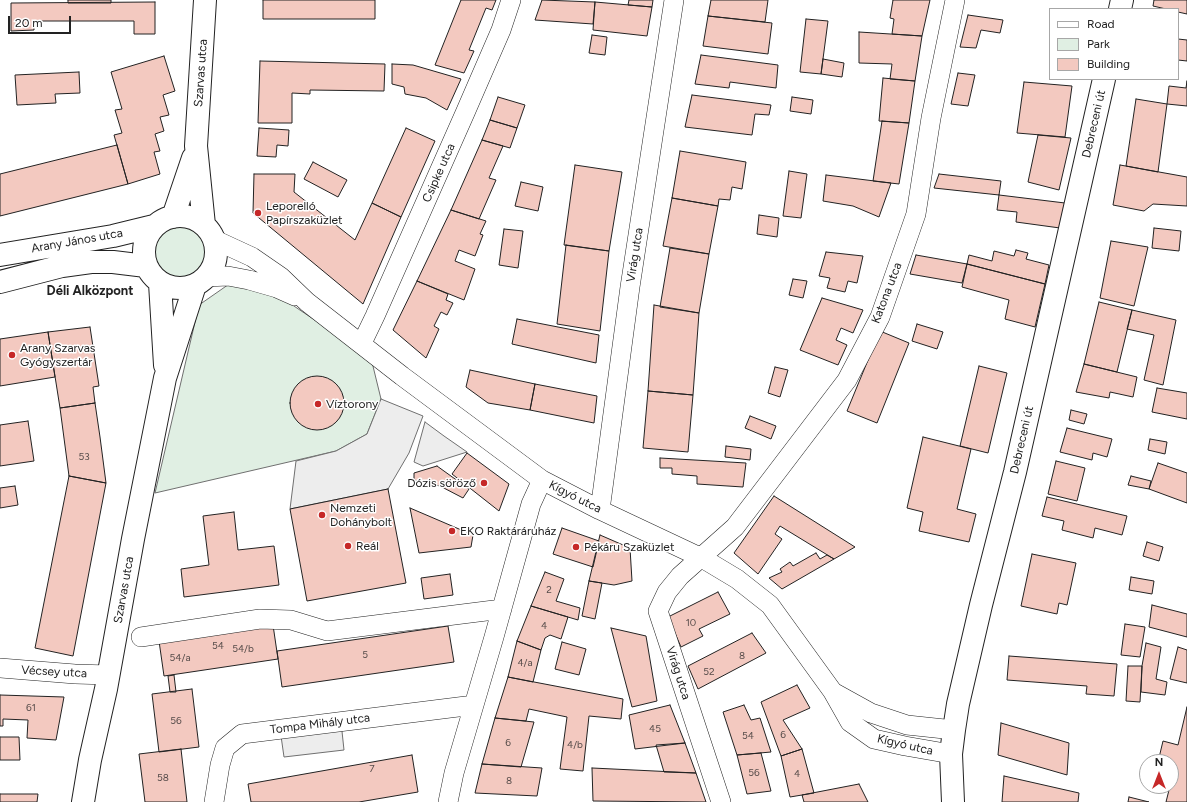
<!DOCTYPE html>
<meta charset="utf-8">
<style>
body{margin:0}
#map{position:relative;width:1187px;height:802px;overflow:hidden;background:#fff;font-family:Figtree,sans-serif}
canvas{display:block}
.legend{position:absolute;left:1049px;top:8px;width:130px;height:72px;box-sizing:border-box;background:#fff;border:1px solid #a7a7a7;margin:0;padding:5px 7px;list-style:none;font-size:12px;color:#222}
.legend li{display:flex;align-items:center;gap:8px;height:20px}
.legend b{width:20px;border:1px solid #a7a7a7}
.north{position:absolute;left:1139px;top:754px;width:40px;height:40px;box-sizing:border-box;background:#fff;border:1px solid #a7a7a7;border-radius:50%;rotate:0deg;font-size:11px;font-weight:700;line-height:16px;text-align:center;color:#222}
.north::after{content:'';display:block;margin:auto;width:14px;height:18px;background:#c62828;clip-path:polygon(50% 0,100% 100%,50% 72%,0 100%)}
.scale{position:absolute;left:8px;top:16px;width:63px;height:18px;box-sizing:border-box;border:2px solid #222;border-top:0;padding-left:5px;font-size:12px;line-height:14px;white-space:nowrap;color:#222;-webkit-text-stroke:3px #fff;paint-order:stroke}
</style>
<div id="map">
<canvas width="1187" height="802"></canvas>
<ul class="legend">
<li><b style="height:5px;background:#fff"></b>Road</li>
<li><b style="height:11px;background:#e0efe3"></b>Park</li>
<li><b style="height:11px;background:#f3c9c0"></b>Building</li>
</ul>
<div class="north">N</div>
<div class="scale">20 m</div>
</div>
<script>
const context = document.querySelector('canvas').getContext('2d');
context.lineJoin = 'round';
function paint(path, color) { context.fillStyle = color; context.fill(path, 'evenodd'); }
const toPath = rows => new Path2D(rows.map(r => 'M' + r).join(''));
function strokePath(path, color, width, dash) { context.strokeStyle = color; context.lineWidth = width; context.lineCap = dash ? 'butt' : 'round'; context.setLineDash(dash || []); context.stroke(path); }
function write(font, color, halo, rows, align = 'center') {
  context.font = font + ' Figtree,sans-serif'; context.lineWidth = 3; context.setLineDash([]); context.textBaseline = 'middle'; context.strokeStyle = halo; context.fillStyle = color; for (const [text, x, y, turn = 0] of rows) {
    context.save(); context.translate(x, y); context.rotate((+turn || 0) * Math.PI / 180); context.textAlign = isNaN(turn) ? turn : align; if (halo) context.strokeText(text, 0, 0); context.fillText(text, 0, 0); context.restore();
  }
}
const green = toPath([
 '154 252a26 26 0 1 1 52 0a26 26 0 1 1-52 0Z',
 [245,273,371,358,381,399,367,434,336,451,155,493,199,305,245,273]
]);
paint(green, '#e0efe3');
strokePath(green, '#6f6f6f', 1);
const parking = toPath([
 [381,399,423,416,409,453,388,489,290,509,296,461,336,451,367,434,381,399],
 [425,422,444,436,467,452,423,466,414,462,425,422],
 [341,722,344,750,284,757,280,729,341,722]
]);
paint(parking, '#ededed');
strokePath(parking, '#6f6f6f', 1);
const building = toPath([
 [68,0,111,0,111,3,68,3,68,0],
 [263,0,375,0,375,19,263,19,263,0],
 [461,0,496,0,492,10,486,8,469,50,474,51,464,73,435,65,461,0],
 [542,0,595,2,593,24,535,20,542,0],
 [629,0,653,0,652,7,628,5,629,0],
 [711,0,768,0,765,22,708,16,711,0],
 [893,0,930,0,922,36,892,34,894,19,890,18,893,0],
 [1154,0,1187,0,1187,14,1178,12,1178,9,1166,9,1153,6,1154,0],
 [155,2,155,34,134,34,134,21,34,21,34,30,11,31,11,3,155,2],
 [595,2,652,7,647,36,593,30,595,2],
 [968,15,1003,20,1000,33,981,30,976,48,960,47,968,15],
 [708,16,772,23,768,54,703,46,708,16],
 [806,19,828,21,821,74,800,72,806,19],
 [859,32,922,36,915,81,890,79,892,64,859,63,859,32],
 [592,35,607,37,605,55,589,53,592,35],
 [1178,39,1187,40,1187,61,1178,60,1178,39],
 [701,55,778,65,776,88,730,82,729,88,695,84,701,55],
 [164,56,175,91,163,95,169,115,160,117,164,131,155,134,160,151,154,152,160,174,128,184,114,135,122,133,115,110,122,109,111,72,164,56],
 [823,59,844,63,842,77,821,74,823,59],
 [260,61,385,64,384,91,310,90,310,94,292,93,292,123,258,123,260,61],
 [392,64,413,65,461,79,447,110,426,98,405,94,404,87,392,84,392,64],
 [79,72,80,93,55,94,56,103,17,105,15,75,79,72],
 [958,73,975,75,968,106,951,104,958,73],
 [883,78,915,81,909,123,879,121,883,78],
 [1187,81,1187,106,1167,104,1169,86,1186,88,1187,81],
 [1024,82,1072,86,1065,137,1017,133,1024,82],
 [692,95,771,105,769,115,755,114,752,135,685,127,692,95],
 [498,97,525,105,517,128,490,120,498,97],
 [792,97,813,100,811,114,790,111,792,97],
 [1136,99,1167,104,1158,172,1126,166,1136,99],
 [490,120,517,128,510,148,482,140,490,120],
 [882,121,909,123,899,184,873,181,882,121],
 [259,128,289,130,288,146,277,145,276,157,257,156,259,128],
 [406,128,435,141,401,217,372,203,406,128],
 [1038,135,1071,138,1059,190,1028,182,1038,135],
 [482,140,503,146,489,178,496,180,479,219,451,210,482,140],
 [117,145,128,184,0,216,0,174,117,145],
 [680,151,746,162,742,189,732,187,730,200,719,199,718,206,672,198,680,151],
 [313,162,347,180,338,197,304,179,313,162],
 [575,165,622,172,609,251,564,245,575,165],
 [1120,165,1187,177,1187,206,1153,204,1144,211,1113,205,1120,165],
 [789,171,807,174,801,218,783,216,789,171],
 [254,174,295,174,294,192,355,240,372,203,401,217,363,304,253,213,254,174],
 [939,174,1001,181,999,195,934,188,939,174],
 [826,175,891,183,879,217,853,206,823,201,826,175],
 [521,182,543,187,538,211,515,206,521,182],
 [999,195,1065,203,1060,228,1016,222,1017,212,997,210,999,195],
 [672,198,718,206,709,254,663,246,672,198],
 [451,210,486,221,480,234,483,235,475,256,459,250,455,261,475,269,464,300,417,281,451,210],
 [759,215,779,218,777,237,757,234,759,215],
 [1154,228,1181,231,1179,251,1152,248,1154,228],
 [504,229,523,231,518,268,499,265,504,229],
 [1111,241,1148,247,1134,306,1100,298,1111,241],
 [566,245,609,251,600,331,557,324,566,245],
 [670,248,709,254,699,313,660,307,670,248],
 [1016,250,1028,253,1026,259,1049,265,1045,284,967,264,969,255,992,261,994,251,1014,256,1016,250],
 [826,252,863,256,857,283,848,281,845,292,827,288,830,278,819,276,826,252],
 [916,255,967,264,962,283,910,274,916,255],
 [967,264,1045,284,1035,327,1005,319,1009,300,962,287,967,264],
 [793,279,807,281,803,298,789,295,793,279],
 [417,281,448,294,446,300,453,303,447,315,441,312,434,326,439,329,426,358,393,330,417,281],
 [822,298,863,310,853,333,841,328,836,340,847,345,838,365,800,350,822,298],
 [1099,302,1132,310,1117,372,1084,364,1099,302],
 [654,305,699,313,693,395,648,391,654,305],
 [1132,310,1176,320,1163,385,1144,380,1154,335,1127,329,1132,310],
 [517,319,599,335,596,363,512,344,517,319],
 [917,324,943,332,937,349,912,341,917,324],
 [90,327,99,386,93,387,95,403,60,408,48,332,90,327],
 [880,331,909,343,877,423,847,411,880,331],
 [48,332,55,377,0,386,0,339,48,332],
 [1084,364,1137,377,1133,397,1110,392,1109,398,1076,392,1084,364],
 [979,366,1007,373,988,453,960,446,979,366],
 [775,367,788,370,780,397,768,393,775,367],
 [470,370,535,384,530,410,488,403,466,387,470,370],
 '290 403a27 27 0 1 1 54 0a27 27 0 1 1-54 0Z',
 [535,384,597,396,594,423,530,410,535,384],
 [1157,388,1187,393,1187,419,1152,412,1157,388],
 [648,391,693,395,688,452,643,448,648,391],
 [95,403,100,437,106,483,69,476,60,408,95,403],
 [1071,410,1087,414,1084,424,1069,420,1071,410],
 [750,416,776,426,771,439,745,428,750,416],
 [28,421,34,461,0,466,0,425,28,421],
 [1067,428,1112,439,1107,457,1093,453,1092,460,1060,452,1067,428],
 [923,437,971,449,957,509,976,514,969,542,919,531,923,512,907,508,923,437],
 [1150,439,1167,442,1165,454,1148,450,1150,439],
 [726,446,751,449,750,460,725,457,726,446],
 [467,453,509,484,499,511,452,474,467,453],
 [660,458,746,463,743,487,697,484,697,476,672,474,672,468,660,468,660,458],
 [1056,461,1085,468,1077,501,1048,494,1056,461],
 [1158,463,1187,473,1187,503,1149,489,1158,463],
 [437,466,469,489,463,498,440,486,414,480,414,473,437,466],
 [69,476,106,483,73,656,35,648,69,476],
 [1131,476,1151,481,1149,489,1128,485,1131,476],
 [15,486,18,505,0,508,0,488,15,486],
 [388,489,406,583,307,601,290,509,388,489],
 [774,496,855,547,834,559,780,526,775,534,782,539,758,574,734,553,774,496],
 [1047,497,1127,516,1122,535,1095,528,1093,538,1062,530,1064,521,1042,516,1047,497],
 [410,508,473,535,471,547,419,553,410,508],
 [234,512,238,550,274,546,279,585,184,597,181,569,209,565,203,516,234,512],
 [562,528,599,541,593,567,553,554,562,528],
 [600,535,630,548,632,581,614,585,589,581,600,535],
 [1147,542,1163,547,1159,561,1143,556,1147,542],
 [816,553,820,559,827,555,834,559,782,589,769,578,782,572,780,569,790,562,793,566,816,553],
 [1032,554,1076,563,1067,605,1059,603,1057,614,1021,606,1032,554],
 [545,572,564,579,556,601,580,608,578,620,531,606,545,572],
 [450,574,453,595,424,599,421,578,450,574],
 [1131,577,1154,581,1152,594,1129,590,1131,577],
 [589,581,602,583,595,619,582,616,589,581],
 [718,592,730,614,699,629,703,636,681,647,668,617,718,592],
 [1152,605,1187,614,1187,637,1149,627,1152,605],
 [531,606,568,617,561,639,550,635,545,638,541,650,517,641,531,606],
 [1125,624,1145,627,1140,657,1121,655,1125,624],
 [273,625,278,659,164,676,159,641,273,625],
 [448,626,454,662,282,687,277,651,448,626],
 [611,628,646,636,657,701,632,707,611,628],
 [752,633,766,653,698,689,688,666,752,633],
 [517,641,541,650,533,682,508,677,517,641],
 [562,642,586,649,579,675,555,669,562,642],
 [1146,643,1161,647,1156,679,1167,682,1165,695,1141,692,1142,666,1146,643],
 [1178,647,1187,650,1187,683,1170,679,1178,647],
 [1009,656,1117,664,1114,696,1086,694,1087,686,1007,680,1009,656],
 [1128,666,1142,666,1140,702,1126,701,1128,666],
 [174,675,176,692,170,692,168,676,174,675],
 [508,677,623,699,621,719,589,716,583,771,560,769,567,717,529,709,526,721,495,718,508,677],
 [797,685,810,708,783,720,802,749,781,756,761,702,797,685],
 [192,689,199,747,159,752,152,694,192,689],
 [0,695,64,697,56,740,27,738,28,720,3,719,3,726,0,726,0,695],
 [670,705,685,743,635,749,629,715,670,705],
 [744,705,751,720,760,718,771,752,737,755,723,712,744,705],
 [1187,707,1187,802,1166,802,1175,766,1171,765,1171,762,1158,762,1163,741,1178,745,1187,707],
 [495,718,534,722,521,767,482,764,495,718],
 [1001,723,1069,743,1067,775,998,755,1001,723],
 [0,737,19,737,20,760,0,760,0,737],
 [685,743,696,773,664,772,656,745,685,743],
 [181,749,187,802,145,802,139,754,181,749],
 [802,749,814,793,790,797,781,756,802,749],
 [761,753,771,791,747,794,737,755,761,753],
 [412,755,418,792,359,802,251,802,248,784,412,755],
 [482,764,542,768,537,796,475,793,482,764],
 [592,768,696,773,706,802,593,801,592,768],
 [1004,776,1079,793,1078,802,1002,802,1004,776],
 [859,784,868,802,804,802,802,795,859,784],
 [0,794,38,794,37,802,0,802,0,794],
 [1129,797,1149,802,1128,802,1129,797]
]);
paint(building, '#f3c9c0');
strokePath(building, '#222', 1);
const street = toPath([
 [213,239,252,257,281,277,307,302,402,376,542,480,600,510,702,558,737,579,770,605,833,692,850,722,874,739,905,746,951,754],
 [206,277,228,276,249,280,277,288,295,296],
 [362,343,375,316,465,113,501,30,511,0],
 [600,510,630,287,674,0],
 [141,637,260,619,291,620,327,631,502,609],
 [0,668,75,674,109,675],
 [833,692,871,713,907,725,954,730],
 [214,802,220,765,225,748,242,734,474,705],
 [448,802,454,773,494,637,531,504,542,480],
 [721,802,658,611,667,592,680,576,735,527,847,380,880,317,916,214,931,118,955,0]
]);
const secondary = toPath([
 [1120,9,1122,0],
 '144 252a36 36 0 1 1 72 0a36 36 0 1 1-72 0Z',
 [173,217,193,158],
 [204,225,196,146,205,0],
 [0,255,113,236,154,226],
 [0,282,62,266,91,262,113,262,146,266],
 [160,283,165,365],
 [83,802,90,760,106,689,133,539,165,378,195,285],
 [953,802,951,754,954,730,958,704,981,605,1015,472,1104,79]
]);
strokePath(street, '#222', 20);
strokePath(secondary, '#222', 24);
strokePath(street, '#fff', 19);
strokePath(secondary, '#fff', 22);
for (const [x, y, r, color] of [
 [258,213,4,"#c62828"],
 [12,355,4,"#c62828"],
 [318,404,4,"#c62828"],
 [484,483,4,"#c62828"],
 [322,515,4,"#c62828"],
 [452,531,4,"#c62828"],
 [348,546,4,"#c62828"],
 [576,547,4,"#c62828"]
]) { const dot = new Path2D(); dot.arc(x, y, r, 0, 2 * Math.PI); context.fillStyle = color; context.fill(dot); strokePath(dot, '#fff', 1.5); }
write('10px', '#564c4a', null, [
 ["53",84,457],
 ["2",549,590],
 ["10",691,623],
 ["4",544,626],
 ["54",218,646],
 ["54/b",243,649],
 ["5",365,655],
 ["8",742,656],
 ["54/a",180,658],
 ["4/a",525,663],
 ["52",709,672],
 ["61",31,708],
 ["56",176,721],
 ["45",655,729],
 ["6",783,735],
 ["54",748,736],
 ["6",508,743],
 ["4/b",575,745],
 ["7",372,769],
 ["56",754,773],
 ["4",797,774],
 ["58",163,778],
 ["8",509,781]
]);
write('12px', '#222', '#fff', [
 ["Szarvas utca",201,73,-86],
 ["Debreceni út",1094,124,-77],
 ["Csipke utca",439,173,-66],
 ["Arany János utca",77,241,-10],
 ["Virág utca",635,255,-81],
 ["Katona utca",887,293,-69],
 ["Debreceni út",1022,440,-77],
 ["Kígyó utca",575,497,27],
 ["Szarvas utca",124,590,-80],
 ["Vécsey utca",54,672,3],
 ["Virág utca",678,673,72],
 ["Tompa Mihály utca",320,724,-7],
 ["Kígyó utca",905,745,13]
]);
write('12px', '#222', '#fff', [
 ["Leporelló",266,206],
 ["Papírszaküzlet",266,220],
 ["Arany Szarvas",20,348],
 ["Gyógyszertár",20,362],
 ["Víztorony",326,404],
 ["Dózis söröző",476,483,"right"],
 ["Nemzeti",330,508],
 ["Dohánybolt",330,522],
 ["EKO Raktáráruház",460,531],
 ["Reál",356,546],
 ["Pékáru Szaküzlet",584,547]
], 'left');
write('bold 13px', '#222', '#fff', [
 ["Déli Alközpont",90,291]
]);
</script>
